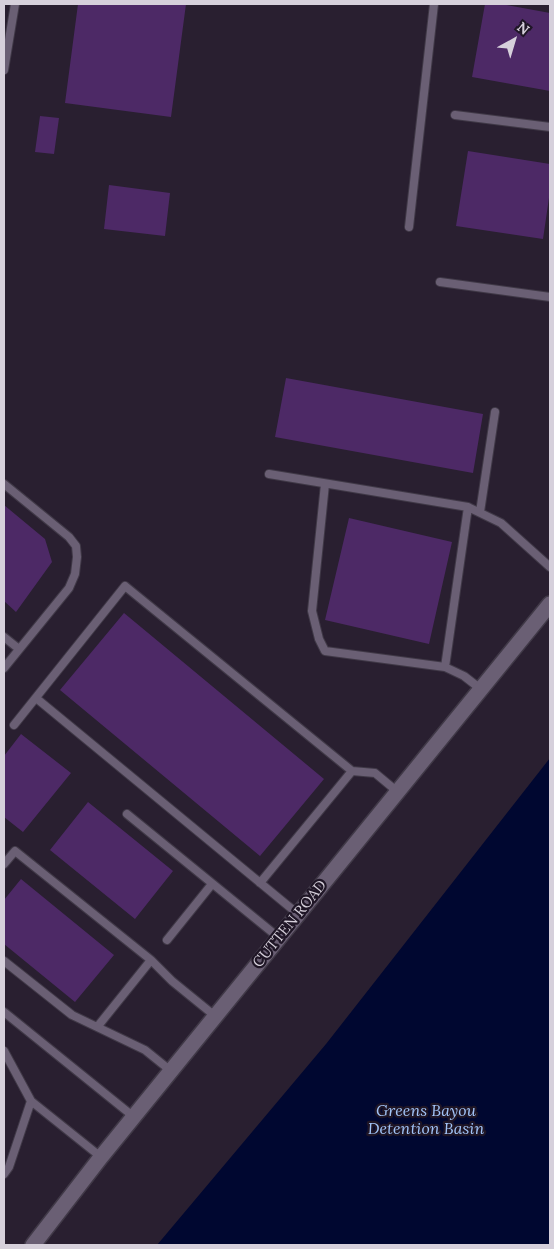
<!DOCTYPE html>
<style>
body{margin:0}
#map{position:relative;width:554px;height:1249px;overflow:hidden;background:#291f30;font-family:Lora,serif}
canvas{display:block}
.frame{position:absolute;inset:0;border:5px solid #d6d0db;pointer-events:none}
.north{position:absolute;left:489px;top:15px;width:50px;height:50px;-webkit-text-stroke:4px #1f1626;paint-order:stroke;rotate:39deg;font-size:14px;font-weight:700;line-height:20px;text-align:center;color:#d6d0db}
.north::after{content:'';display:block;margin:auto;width:18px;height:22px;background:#d6d0db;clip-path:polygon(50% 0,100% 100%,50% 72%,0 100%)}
</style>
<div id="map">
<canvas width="554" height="1249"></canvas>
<div class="frame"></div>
<div class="north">N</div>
</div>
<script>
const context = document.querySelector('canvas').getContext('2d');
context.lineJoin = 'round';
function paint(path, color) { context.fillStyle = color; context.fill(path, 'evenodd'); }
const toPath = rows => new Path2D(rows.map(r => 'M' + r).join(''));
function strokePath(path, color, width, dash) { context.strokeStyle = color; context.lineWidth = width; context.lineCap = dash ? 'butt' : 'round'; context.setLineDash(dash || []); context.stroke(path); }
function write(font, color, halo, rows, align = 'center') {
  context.font = font + ' Lora,serif'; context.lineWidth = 4.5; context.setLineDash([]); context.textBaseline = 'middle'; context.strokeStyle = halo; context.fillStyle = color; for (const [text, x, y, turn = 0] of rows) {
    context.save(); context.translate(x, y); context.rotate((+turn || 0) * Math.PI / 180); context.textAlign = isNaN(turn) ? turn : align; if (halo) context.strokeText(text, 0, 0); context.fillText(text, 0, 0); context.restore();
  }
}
paint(toPath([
 [550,758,550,1245,157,1245,326,1044]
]), '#000730');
paint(toPath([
 [78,4,186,4,171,117,65,103],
 [485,4,501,4,550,13,550,91,472,77],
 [40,116,59,118,54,154,35,152],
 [468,151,550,164,550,191,543,239,456,226],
 [109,185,170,193,165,236,104,229],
 [286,378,483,414,473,473,275,437],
 [4,505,45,539,52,562,16,612,4,601],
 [349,518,452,542,429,644,325,620],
 [124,613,324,779,260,856,60,690],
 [21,734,71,773,23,832,4,817,4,756],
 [88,802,173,871,135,919,50,850],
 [21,879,114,955,75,1002,4,944,4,900]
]), '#4d2966');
const lane = toPath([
 [4,70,15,4],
 [455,115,550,127],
 [409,227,434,4],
 [440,282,550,297],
 [269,474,468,507,501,523,550,567],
 [4,484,69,537,76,546,77,557,75,574,69,588,4,668],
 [325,484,312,611,319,639,325,651,445,667,464,676,482,690],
 [480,512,495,412],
 [4,637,19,649],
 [445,667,468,507],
 [36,698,298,914],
 [14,725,125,586,352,771,375,773,399,793],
 [127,814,278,937],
 [4,864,15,851,151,960,172,981,215,1016],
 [260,883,352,771],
 [167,940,212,884],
 [4,961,72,1015,145,1050,171,1071],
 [4,1012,134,1117],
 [98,1026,151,960],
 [4,1051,31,1101,101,1157],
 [4,1174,9,1167,31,1101]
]);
const secondary = toPath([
 [33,1245,101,1157,550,604]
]);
strokePath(lane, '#403947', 10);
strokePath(secondary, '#403947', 18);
strokePath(lane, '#6a5f74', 8);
strokePath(secondary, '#6a5f74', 15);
write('15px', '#d6d0db', '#1f1626', [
 ["CUTTEN ROAD",290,924,-51]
]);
write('italic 16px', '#a2c4f8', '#1f1626', [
 ["Greens Bayou",426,1111],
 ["Detention Basin",426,1129]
]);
</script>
